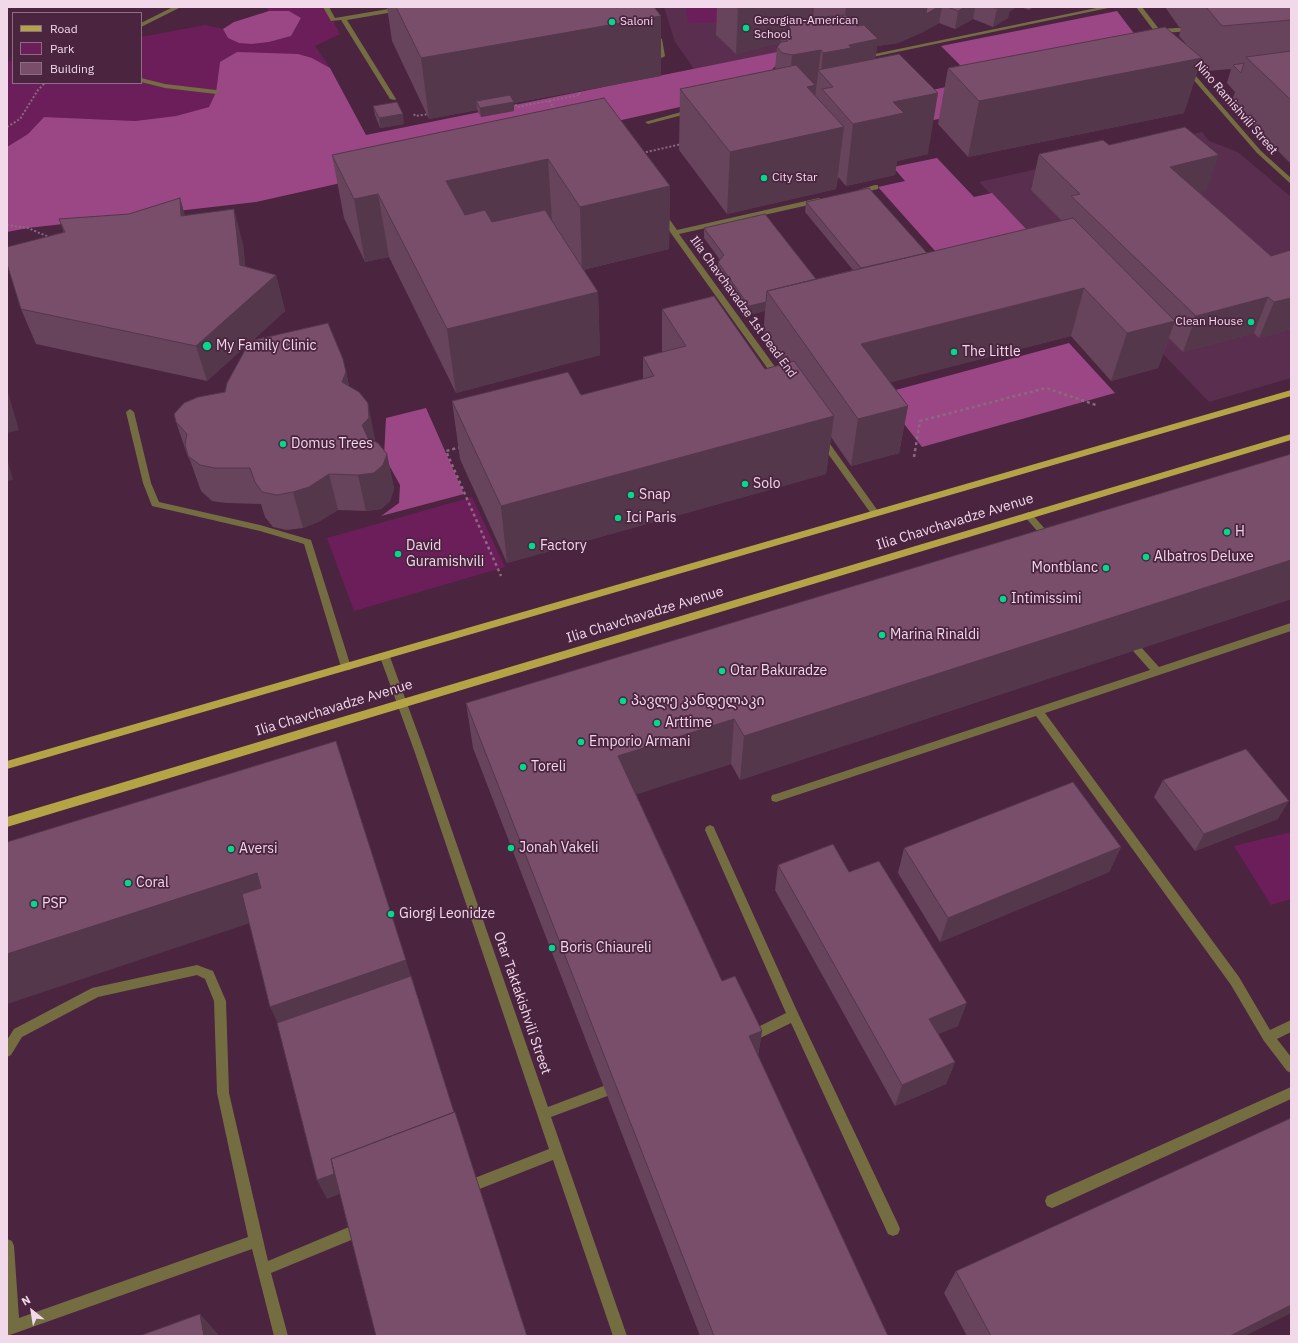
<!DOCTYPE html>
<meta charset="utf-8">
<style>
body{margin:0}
#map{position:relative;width:1298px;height:1343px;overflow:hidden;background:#4b2440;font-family:"IBM Plex Sans",sans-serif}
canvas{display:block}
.frame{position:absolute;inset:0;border:8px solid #f2d9ea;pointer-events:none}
.legend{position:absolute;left:12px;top:12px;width:130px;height:72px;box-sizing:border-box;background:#4b2440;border:1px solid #8e6c84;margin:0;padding:5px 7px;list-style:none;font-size:12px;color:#f2d9ea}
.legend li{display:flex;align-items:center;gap:8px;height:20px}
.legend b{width:20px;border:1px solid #8e6c84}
.north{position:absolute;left:12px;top:1291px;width:40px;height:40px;-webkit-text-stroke:3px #4b2440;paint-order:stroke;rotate:330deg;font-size:11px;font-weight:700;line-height:16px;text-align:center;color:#f2d9ea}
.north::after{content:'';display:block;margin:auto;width:14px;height:18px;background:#f2d9ea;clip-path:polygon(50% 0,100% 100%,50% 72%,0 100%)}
</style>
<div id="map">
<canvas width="1298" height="1343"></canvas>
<div class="frame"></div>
<ul class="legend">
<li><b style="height:5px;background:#b5a446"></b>Road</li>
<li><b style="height:11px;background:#6c1e5a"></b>Park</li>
<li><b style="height:11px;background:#784e6b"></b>Building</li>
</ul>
<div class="north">N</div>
</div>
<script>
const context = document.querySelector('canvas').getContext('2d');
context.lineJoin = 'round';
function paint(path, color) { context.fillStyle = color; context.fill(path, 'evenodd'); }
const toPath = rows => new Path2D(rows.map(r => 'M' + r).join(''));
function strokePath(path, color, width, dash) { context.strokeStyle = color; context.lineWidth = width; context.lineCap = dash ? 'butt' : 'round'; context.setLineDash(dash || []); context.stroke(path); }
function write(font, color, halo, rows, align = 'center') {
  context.font = font + ' "IBM Plex Sans","Noto Sans Georgian",sans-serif'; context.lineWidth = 3.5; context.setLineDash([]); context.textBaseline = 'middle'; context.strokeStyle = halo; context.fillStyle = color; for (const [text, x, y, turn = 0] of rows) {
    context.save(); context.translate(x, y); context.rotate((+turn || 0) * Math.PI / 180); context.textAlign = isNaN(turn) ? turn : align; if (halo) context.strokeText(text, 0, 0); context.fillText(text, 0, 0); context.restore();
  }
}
paint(toPath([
 [664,7,802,7,791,50,694,69,675,42],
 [1202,132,1209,141,1238,152,1291,197,1291,378,1209,402,1067,254,1052,257,979,182]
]), '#5a2e4e');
paint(toPath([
 [266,7,326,7,340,34,315,46,330,68,312,58,220,62,216,92,209,107,176,116,135,121,44,117,28,134,7,147,7,62,13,61,13,83,141,83,141,37,205,25,223,29,228,38,252,44,269,42,291,36,301,18,289,11,269,11],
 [686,7,721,7,723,22,688,23],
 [472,497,505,567,354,611,327,538],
 [1291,832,1291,899,1271,905,1234,846]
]), '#6c1e5a');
paint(toPath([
 [269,11,289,11,301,18,291,36,269,42,252,44,239,43,228,38,223,29,234,22],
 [1117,11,1164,73,929,121,902,96,976,81,941,46],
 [792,49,751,91,256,202,28,228,7,232,7,147,28,134,44,117,135,121,176,116,209,107,216,92,220,62,237,52,298,54,312,58,330,68,366,135],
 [937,158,974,197,992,193,1044,248,953,271,878,187,905,181,893,167],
 [1069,343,1115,393,922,447,881,394],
 [426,408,464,494,381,516,399,503,400,485,384,456,386,418]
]), '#9b4785');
strokePath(toPath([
 [513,101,517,107,580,95,578,89],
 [549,101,555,110],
 [414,114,415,116,429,114],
 [7,127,20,119,38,90,45,83],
 [642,153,682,144],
 [7,225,28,228,51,238]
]), '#8b6981', 2, [2, 2]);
strokePath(toPath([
 [461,447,446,451,501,576],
 [914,457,920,421,1046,388,1096,405]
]), '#8b6981', 2.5, [3, 3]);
paint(toPath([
 [173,7,181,7,141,27,141,23,173,7],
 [323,7,329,7,335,18,400,7,414,7,411,9,347,20,396,99,395,100,390,99,341,20,331,21,323,7],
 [1101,7,1113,7,863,59,860,57,1101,7],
 [1136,7,1142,7,1159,29,1193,27,1196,29,1193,31,1161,33,1166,39,1161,40,1136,7],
 [659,37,662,39,665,56,662,58,659,56,656,39,659,37],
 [1185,68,1189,68,1261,151,1291,178,1291,184,1257,153,1185,70,1185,68],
 [141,78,165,84,216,90,219,92,216,94,165,88,141,82,141,78],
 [692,109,694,110,694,112,648,124,645,122,692,109],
 [875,185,878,185,878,189,856,194,852,192,875,185],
 [819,198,823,200,822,202,679,234,781,375,782,377,778,380,775,379,658,215,662,213,665,213,677,230,819,198],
 [130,409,134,412,151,483,159,502,260,525,311,540,351,667,350,670,342,670,341,667,304,544,260,531,152,506,143,483,126,412,130,409],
 [822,436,825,437,878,511,880,513,878,515,872,515,819,441,818,439,819,437,822,436],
 [1028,512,1031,513,1052,537,1054,539,1052,541,1046,541,1025,517,1023,515,1028,512],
 [1291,623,1291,631,1045,713,1239,977,1270,1030,1291,1020,1291,1032,1277,1039,1291,1057,1291,1073,1287,1071,1264,1041,1231,985,1036,716,776,802,772,801,771,798,772,795,776,794,1150,670,1134,652,1132,649,1134,646,1140,646,1159,667,1291,623],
 [385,653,389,654,390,657,424,750,548,1107,606,1085,610,1087,612,1091,610,1095,551,1117,627,1336,613,1336,553,1160,477,1190,472,1189,471,1184,472,1179,549,1149,414,750,380,657,381,654,385,653],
 [710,825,714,827,715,830,797,1011,898,1224,900,1229,898,1234,893,1236,888,1234,791,1023,754,1041,750,1043,746,1041,744,1037,746,1033,786,1013,705,830,706,827,710,825],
 [197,965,213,971,226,1001,229,1093,268,1261,356,1224,361,1226,363,1231,361,1236,271,1273,288,1336,274,1336,252,1249,7,1336,7,1239,12,1241,14,1246,19,1318,248,1237,217,1093,214,1001,205,979,197,975,98,997,22,1037,11,1055,7,1057,7,1040,14,1029,92,988,197,965],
 [1291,1087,1291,1099,1057,1206,1052,1208,1047,1206,1045,1201,1047,1196,1291,1087]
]), '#756d42');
paint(toPath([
 [1291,390,1291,396,7,769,7,761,1291,390],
 [1291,434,1291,440,7,827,7,817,1291,434]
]), '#b5a446');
paint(toPath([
 [387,7,654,7,661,16,661,76,514,103,514,111,481,117,477,110,429,119,392,41],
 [717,7,1016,7,1009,12,1008,18,993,27,973,19,955,29,939,23,923,32,898,43,877,46,875,58,928,154,897,161,895,175,846,186,838,177,836,189,727,214,679,150,680,89,775,69,777,47,781,42,736,54,716,35],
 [1021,7,1033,7,1029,10],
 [1165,7,1291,7,1291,162,1289,162,1231,103,1235,92,1227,83,1231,69,1208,71,1200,62,1184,113,968,157,938,124,948,68,1186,44,1179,36,1181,27,1179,27],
 [604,98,670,186,669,249,583,270,598,292,600,355,456,393,389,257,365,262,344,218,332,155],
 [373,106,404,124,380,128,375,115],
 [1109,145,1207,190,1199,192,1271,256,1291,250,1291,329,1259,338,1254,333,1183,352,1169,338,1158,368,1111,381,1071,336,890,382,908,406,899,453,851,466,831,437,826,474,507,563,460,459,452,401,581,395,643,379,643,357,662,353,662,309,765,369,781,365,763,338,765,311,749,315,718,272,718,262,720,260,704,238,704,228,816,279,853,270,805,212,806,202,927,253,1062,221,1031,190,1039,154],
 [180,198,185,216,243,244,245,267,276,275,285,311,252,341,346,372,349,386,375,439,375,442,387,454,394,489,390,501,381,509,366,511,338,510,318,522,303,528,287,530,273,527,265,517,261,504,226,503,212,501,201,491,190,460,188,457,176,422,225,392,248,344,207,381,36,344,21,309,64,233,59,219,129,214],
 [1291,454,1291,599,740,780,731,764,636,794,722,981,762,1031,758,1056,888,1336,700,1336,473,748,466,703],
 [1163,780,1278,819,1195,851,1154,797],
 [1121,847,1109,872,940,942,898,873,904,848],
 [778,865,849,872,958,1026,938,1034,955,1062,946,1084,895,1106,775,890],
 [956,1271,1291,1313,1244,1336,967,1336,944,1293]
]), '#67435c');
paint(toPath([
 [744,7,814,7,812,34,782,35,781,42,736,54,738,9],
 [846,7,942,7,939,23,923,32,898,43,877,46,871,95,833,87,821,73,823,53,841,49],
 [965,7,975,7,973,19,955,29,958,11],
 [1000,7,1016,7,1009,12,1008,18,993,27,997,9],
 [661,16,661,76,514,103,514,111,481,117,480,108,476,101,477,110,429,119,421,58],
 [821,50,814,105,844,127,836,189,727,214,730,152,788,111,792,55],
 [1202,58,1184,113,968,157,979,101],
 [938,93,928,154,897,161,895,175,846,186,853,124,893,102],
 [403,114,404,124,380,128,379,118],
 [1219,155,1207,190,1159,202,1170,167],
 [548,159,552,222,454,244,446,181],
 [670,186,669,249,582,270,580,207],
 [378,194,389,257,365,262,354,199],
 [180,198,190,233,181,216],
 [234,209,243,244,249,299,276,275,285,311,207,381,196,346,240,265],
 [1084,288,1071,336,854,392,861,344],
 [598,292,600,355,456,393,447,329],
 [1268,297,1254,333,1183,352,1196,316],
 [1291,298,1291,329,1259,338,1274,302],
 [766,302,765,311,749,315,749,306],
 [1175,321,1158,368,1111,381,1127,333],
 [346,372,353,408,342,382],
 [7,389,19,430,7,433],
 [368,403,375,439,376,453,369,461,362,425],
 [908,406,899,453,851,466,858,419],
 [834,416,826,474,507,563,501,506],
 [387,454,394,489,390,501,381,509,366,511,358,475],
 [7,458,13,480,7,481],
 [329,474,338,510,318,522,303,528,293,492],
 [1291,560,1291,599,740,780,744,736],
 [734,719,731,764,619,800,618,756],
 [1289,801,1278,819,1195,851,1204,834],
 [1121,847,1109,872,940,942,948,918],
 [257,873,274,915,7,1004,7,954],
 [406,960,418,999,288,1045,270,1007],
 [967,1003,958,1026,921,1041,929,1019],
 [762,1031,756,1069,749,1036],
 [955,1062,946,1084,895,1106,902,1085],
 [459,1126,464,1146,327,1199,317,1180],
 [1291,1305,1291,1313,1244,1336,1230,1336],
 [200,1314,218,1334,218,1336,204,1336]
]), '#54374b');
const building = toPath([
 [396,7,654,7,661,16,421,58,396,7],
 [736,7,744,7,738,9,736,7],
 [927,7,938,7,926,14,927,7],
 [948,7,965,7,958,11,948,7],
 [992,7,1000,7,997,9,992,7],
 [1206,7,1291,7,1291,20,1222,26,1206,7],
 [846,15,857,26,864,25,878,39,849,45,851,48,823,53,821,50,792,55,782,53,777,47,781,42,788,41,782,35,787,34,790,25,807,18,846,15],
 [1165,27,1202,58,979,101,948,68,1165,27],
 [1291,51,1291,100,1246,57,1291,51],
 [899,54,938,93,893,102,904,113,853,124,822,89,833,87,818,70,899,54],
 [1244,63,1241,73,1233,65,1244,63],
 [796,65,815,85,807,87,844,127,730,152,680,89,796,65],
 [510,95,514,102,480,108,476,101,510,95],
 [604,98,670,186,580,207,548,159,446,181,465,215,485,210,492,222,545,210,598,292,447,329,378,194,354,199,332,155,604,98],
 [397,102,403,114,379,118,373,106,397,102],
 [1185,127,1219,155,1170,167,1271,256,1291,250,1291,298,1274,302,1268,297,1196,316,1071,196,1080,194,1039,154,1103,140,1109,145,1185,127],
 [869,188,927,253,861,268,806,202,869,188],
 [180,198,181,216,234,209,240,265,276,275,196,346,21,309,7,264,7,247,65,232,59,219,129,214,180,198],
 [765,214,816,279,767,291,766,302,749,306,718,262,724,255,704,228,765,214],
 [1073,218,1175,321,1127,333,1084,288,861,344,908,406,858,419,767,291,1073,218],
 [714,296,765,369,794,361,834,416,501,506,452,401,568,372,581,395,654,376,643,357,686,346,662,309,714,296],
 [328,323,343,359,346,372,342,382,359,392,368,403,369,418,362,425,368,438,378,443,387,454,383,465,374,473,358,475,329,474,309,487,293,492,277,495,262,492,255,482,250,468,215,468,200,465,188,456,185,444,187,434,176,422,174,414,184,403,198,397,225,392,227,383,250,341,328,323],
 [1291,454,1291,560,744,736,734,719,618,756,722,981,735,976,762,1031,749,1036,888,1336,714,1336,466,703,1291,454],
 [336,741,406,960,270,1007,242,894,261,888,257,873,7,954,7,842,336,741],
 [1246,749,1289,801,1204,834,1163,780,1246,749],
 [1073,782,1121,847,948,918,904,848,1073,782],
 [833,844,849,872,879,861,967,1003,929,1019,955,1062,902,1085,778,865,833,844],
 [411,976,454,1112,331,1159,334,1174,317,1180,277,1023,411,976],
 [455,1112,527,1336,376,1336,331,1159,455,1112],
 [1291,1118,1291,1305,1230,1336,991,1336,956,1271,1291,1118],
 [200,1314,204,1336,139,1336,200,1314]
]);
paint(building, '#784e6b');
strokePath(building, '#54374b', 1);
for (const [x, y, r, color] of [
 [612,22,4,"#01d98b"],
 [746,28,4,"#01d98b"],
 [764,178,4,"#01d98b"],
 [1251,322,4,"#01d98b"],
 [207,346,5,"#01d98b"],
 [954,352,4,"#01d98b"],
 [283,444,4,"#01d98b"],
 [745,484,4,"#01d98b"],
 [631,495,4,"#01d98b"],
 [618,518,4,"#01d98b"],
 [1227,532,4,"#01d98b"],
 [532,546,4,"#01d98b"],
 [398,554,4,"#01d98b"],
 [1146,557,4,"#01d98b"],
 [1106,568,4,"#01d98b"],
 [1003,599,4,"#01d98b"],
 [882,635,4,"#01d98b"],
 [722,671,4,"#01d98b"],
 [623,701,4,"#01d98b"],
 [657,723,4,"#01d98b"],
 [581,742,4,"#01d98b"],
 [523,767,4,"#01d98b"],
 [511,848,4,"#01d98b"],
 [231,849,4,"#01d98b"],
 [128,883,4,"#01d98b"],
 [34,904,4,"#01d98b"],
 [391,914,4,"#01d98b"],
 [552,948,4,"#01d98b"]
]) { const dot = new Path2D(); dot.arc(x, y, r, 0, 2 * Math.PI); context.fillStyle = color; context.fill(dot); strokePath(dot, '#4b2440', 1.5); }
write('12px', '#f2d9ea', '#4b2440', [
 ["Georgian-American",754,21],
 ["School",754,35],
 ["Saloni",620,22],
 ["City Star",772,178],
 ["Clean House",1243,322,"right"]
], 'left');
write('12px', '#f2d9ea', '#4b2440', [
 ["Nino Ramishvili Street",1236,108,49],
 ["Ilia Chavchavadze 1st Dead End",743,307,54]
]);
write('14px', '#f2d9ea', '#4b2440', [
 ["My Family Clinic",216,346],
 ["The Little",962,352],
 ["Domus Trees",291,444],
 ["Solo",753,484],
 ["Snap",639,495],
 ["Ici Paris",626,518],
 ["H",1235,532],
 ["David",406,546],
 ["Guramishvili",406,562],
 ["Factory",540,546],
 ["Albatros Deluxe",1154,557],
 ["Montblanc",1098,568,"right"],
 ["Intimissimi",1011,599],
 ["Marina Rinaldi",890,635],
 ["Otar Bakuradze",730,671],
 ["პავლე კანდელაკი",631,701],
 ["Arttime",665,723],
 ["Emporio Armani",589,742],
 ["Toreli",531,767],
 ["Jonah Vakeli",519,848],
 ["Aversi",239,849],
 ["Coral",136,883],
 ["PSP",42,904],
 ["Giorgi Leonidze",399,914],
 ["Boris Chiaureli",560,948]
], 'left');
write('14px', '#f2d9ea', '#4b2440', [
 ["Ilia Chavchavadze Avenue",955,522,-17],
 ["Ilia Chavchavadze Avenue",645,615,-17],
 ["Ilia Chavchavadze Avenue",334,708,-17],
 ["Otar Taktakishvili Street",522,1003,71]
]);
</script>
